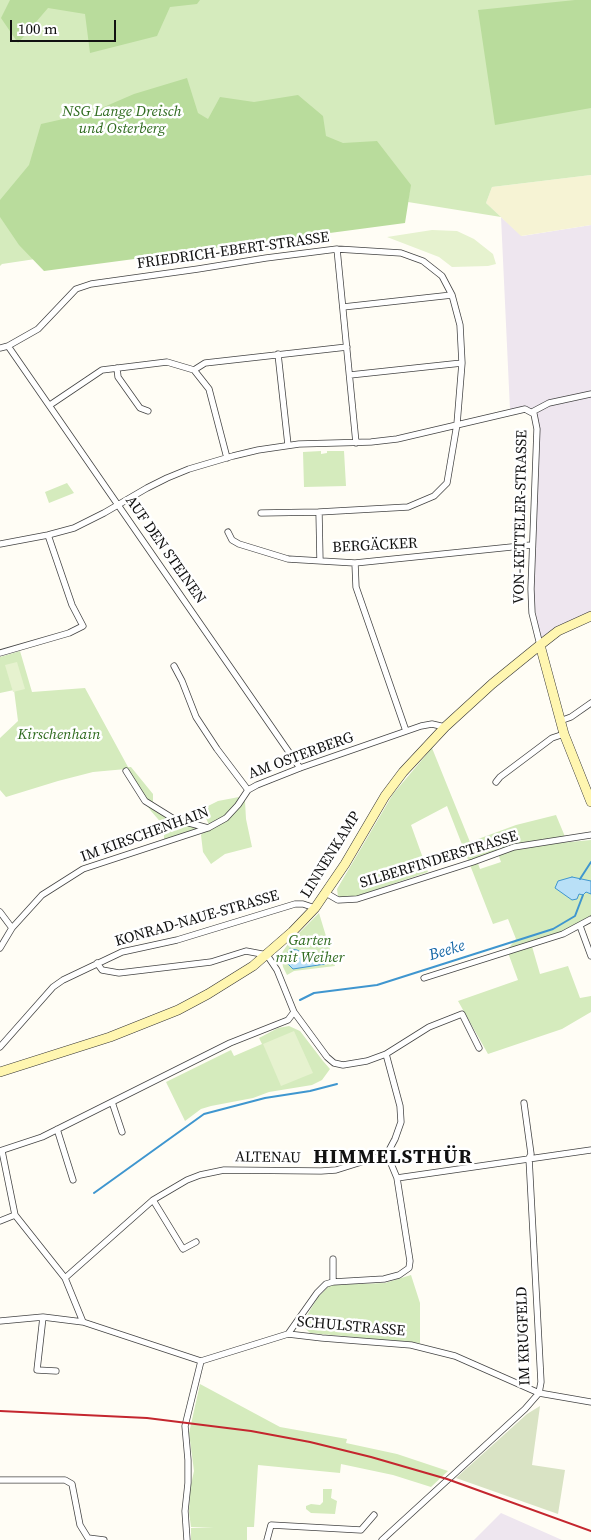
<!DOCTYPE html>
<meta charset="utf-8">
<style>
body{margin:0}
#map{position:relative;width:591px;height:1540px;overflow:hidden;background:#fffdf5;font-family:"Source Serif 4",serif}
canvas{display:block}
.scale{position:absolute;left:10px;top:20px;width:106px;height:22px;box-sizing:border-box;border:2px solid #111;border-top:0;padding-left:6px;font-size:15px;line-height:18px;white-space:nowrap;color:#111;-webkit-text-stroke:4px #fff;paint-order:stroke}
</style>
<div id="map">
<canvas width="591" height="1540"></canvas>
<div class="scale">100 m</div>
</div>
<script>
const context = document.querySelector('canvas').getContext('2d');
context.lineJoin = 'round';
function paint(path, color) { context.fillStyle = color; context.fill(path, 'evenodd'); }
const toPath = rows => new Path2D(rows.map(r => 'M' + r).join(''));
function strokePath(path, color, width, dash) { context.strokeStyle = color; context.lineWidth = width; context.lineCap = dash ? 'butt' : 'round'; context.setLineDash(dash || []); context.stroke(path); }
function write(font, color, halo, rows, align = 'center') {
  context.font = font + ' "Source Serif 4",serif'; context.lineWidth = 5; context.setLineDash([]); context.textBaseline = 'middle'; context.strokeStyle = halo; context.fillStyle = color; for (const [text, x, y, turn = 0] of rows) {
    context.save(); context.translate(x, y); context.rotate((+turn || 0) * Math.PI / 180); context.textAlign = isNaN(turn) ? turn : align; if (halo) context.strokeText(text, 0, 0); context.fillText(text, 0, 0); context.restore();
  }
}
paint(toPath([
 [501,217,522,236,591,225,591,614,542,639,536,619,533,586,540,436,538,422,533,410,524,407,510,410],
 [501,1513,562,1540,474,1540]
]), '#eee6ef');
paint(toPath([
 [591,175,591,225,521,236,486,203,492,187]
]), '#f6f3d4');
paint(toPath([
 [0,0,591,0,591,175,492,187,486,203,501,217,408,202,410,187,82,252,2,264,0,266],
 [321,451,321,454,327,453,327,451,344,451,346,486,304,487,303,452],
 [67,483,74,493,49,503,45,492],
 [20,651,32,692,85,688,128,767,131,767,153,794,153,804,146,801,126,769,93,772,58,781,6,797,0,790,0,738,18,721,14,690,0,693,0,657],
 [432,748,470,842,516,825,556,815,566,839,514,846,477,861,480,869,501,862,498,854,516,847,591,840,591,917,565,931,531,943,540,974,568,966,580,998,591,996,591,1012,562,1029,488,1054,458,1001,518,980,507,950,516,939,508,919,493,924,447,806,411,825,428,872,354,897,343,898,338,896,337,889,393,794],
 [239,797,245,801,246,819,252,847,225,854,211,864,203,852,201,835,209,825,205,816,206,807,218,801],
 [146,804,203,828,164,841,164,826,151,811],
 [319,913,335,966,294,971,287,975,283,967,281,954,288,944],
 [289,1026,300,1031,323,1061,330,1069,322,1080,312,1085,269,1092,253,1098,211,1106,201,1109,185,1121,166,1082,231,1050,234,1056,262,1044,259,1038,278,1028],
 [411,1275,420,1303,420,1343,310,1333,305,1328,306,1317,318,1297,330,1285,385,1283],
 [200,1384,280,1427,347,1439,346,1443,397,1454,448,1471,431,1487,393,1475,341,1464,340,1473,258,1465,254,1527,247,1527,247,1540,191,1540,191,1528,214,1528,191,1527,189,1512,190,1489,194,1471,189,1433],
 [323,1489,332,1489,331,1498,337,1501,335,1514,311,1513,306,1509,306,1506,311,1504,320,1505,323,1502]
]), '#d5ebbd');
paint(toPath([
 [10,0,200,0,197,4,170,7,157,36,90,53,85,14,48,8,18,43,1,18],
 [575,0,591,0,591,108,495,125,478,10],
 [187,78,198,113,208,119,220,97,254,102,298,95,323,116,326,136,343,143,377,141,411,185,405,223,44,271,19,245,0,217,0,200,29,165,41,124,90,113,134,94]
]), '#b9dc9c');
paint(toPath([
 [540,1406,532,1465,565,1470,558,1514,456,1478,527,1414]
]), '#d9e3c4');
paint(toPath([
 [432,230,457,231,474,239,493,254,496,264,488,266,452,267,439,257,387,237],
 [17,662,25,689,13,692,5,665],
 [294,1031,313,1073,281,1086,263,1044]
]), '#e6f2cf');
const water = toPath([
 [572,877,591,881,591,894,586,892,583,895,579,894,577,899,572,900,555,888,558,881,572,877],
 [290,949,297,950,310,957,321,956,325,964,293,969,289,965,287,961,287,955,290,949]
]);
paint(water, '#b9e0f7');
strokePath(water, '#3f96cf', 1);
strokePath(toPath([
 [580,879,591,862],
 [300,1000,314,993,377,985,553,929,575,916,583,895],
 [94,1193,204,1114,265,1098,310,1091,337,1084]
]), '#3f96cf', 2);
const street = toPath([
 [337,249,356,443],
 [343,307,452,295],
 [8,346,300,768],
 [0,348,8,346,38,329,76,289,91,284,198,269,266,258,337,249,401,253,423,261,442,276,452,295,460,325,462,363,457,424,447,483,434,496,408,507,319,512],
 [278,354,288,445],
 [117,368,118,377,140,408,148,411],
 [194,370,205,363,347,347],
 [350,375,462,363],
 [50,405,102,370,167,362,194,370,209,389,227,458],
 [532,412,549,403,591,394],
 [261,513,319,512,320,561],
 [228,532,232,540,239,544,288,559,355,563,531,545],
 [0,544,48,535,74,528,104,513,147,488,167,478,189,469,233,456,258,450,299,444,371,442,397,439,525,409,534,414,537,429,531,589,532,613,540,645],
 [355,563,356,587,406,731],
 [0,653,69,633,83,626,72,605,48,535],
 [174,666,182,681,196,717,217,749,248,790],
 [560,721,571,717,591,703],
 [126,771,145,801,174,819,208,828],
 [496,782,500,777,552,738,564,734],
 [326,893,338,900,357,899,473,862,514,847,591,835],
 [0,912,12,928],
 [580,926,591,956],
 [0,948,12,928,42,895,83,869,208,828,226,818,238,805,248,790,257,785,300,768,421,726,432,724,445,727],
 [97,963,102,970,119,973,211,962,246,951,267,955,277,970,294,1012,327,1057,334,1063,343,1065,367,1061,386,1054,400,1106,401,1122,395,1139,387,1154,397,1178,410,1261,409,1268,399,1275,384,1279,333,1282,326,1284,317,1293,288,1334],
 [424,978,563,934,591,919],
 [0,1047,53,987,63,980,122,952,177,940,295,904,303,904,315,908],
 [386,1054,429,1027,462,1014,479,1048],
 [112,1102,122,1132],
 [57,1129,73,1180],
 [0,1151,42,1137,230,1043,288,1020,294,1012],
 [2,1151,15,1215,65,1278,83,1322],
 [397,1178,591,1150],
 [153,1200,183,1249,196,1242],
 [0,1221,15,1215],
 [333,1259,333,1282],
 [65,1278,153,1200,187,1180,200,1175,224,1170,321,1171,336,1170,387,1154],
 [43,1317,37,1370,56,1371],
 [0,1321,43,1317,83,1322,201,1361,288,1334,322,1338,411,1345,455,1356,539,1393,591,1402],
 [0,1480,65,1480,72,1484,80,1525,88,1538,104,1540],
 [187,1540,185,1511,188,1483,188,1460,185,1426,201,1361],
 [267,1540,271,1525,361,1530,374,1515],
 [382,1540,525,1409,539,1393,541,1382,529,1158,531,1154,524,1103]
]);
const secondary = toPath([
 [540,645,564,734,591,802],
 [0,1072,110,1037,178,1010,208,994,253,966,292,932,315,908,345,864,385,796,403,772,445,727,492,684,540,645,558,631,591,616]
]);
strokePath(street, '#444', 7);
strokePath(secondary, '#333', 10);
strokePath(street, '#fff', 5.5);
strokePath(secondary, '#fff6b0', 9);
strokePath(toPath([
 [0,1411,147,1418,251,1431,310,1442,371,1457,447,1479,591,1531]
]), '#c4262e', 2);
write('italic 15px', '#2f6b1f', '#fff', [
 ["NSG Lange Dreisch",122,112],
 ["und Osterberg",122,129],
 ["Kirschenhain",59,735],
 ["Garten",310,941],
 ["mit Weiher",310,958]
]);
write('15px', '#111', '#fff', [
 ["FRIEDRICH-EBERT-STRASSE",233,251,-8],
 ["VON-KETTELER-STRASSE",521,517,-89],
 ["BERGÄCKER",375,546,-3],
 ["AUF DEN STEINEN",165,550,55],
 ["AM OSTERBERG",301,756,-20],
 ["IM KIRSCHENHAIN",145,835,-20],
 ["LINNENKAMP",331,855,-58],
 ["SILBERFINDERSTRASSE",439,860,-17],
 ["KONRAD-NAUE-STRASSE",197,919,-16],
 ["ALTENAU",268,1158,1],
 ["SCHULSTRASSE",351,1327,5],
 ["IM KRUGFELD",524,1336,-92]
]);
write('italic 16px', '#1768a6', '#fff', [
 ["Beeke",447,951,-17]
]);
context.letterSpacing = '1px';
write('bold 20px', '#111', '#fff', [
 ["HIMMELSTHÜR",393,1158]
]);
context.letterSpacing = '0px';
</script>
